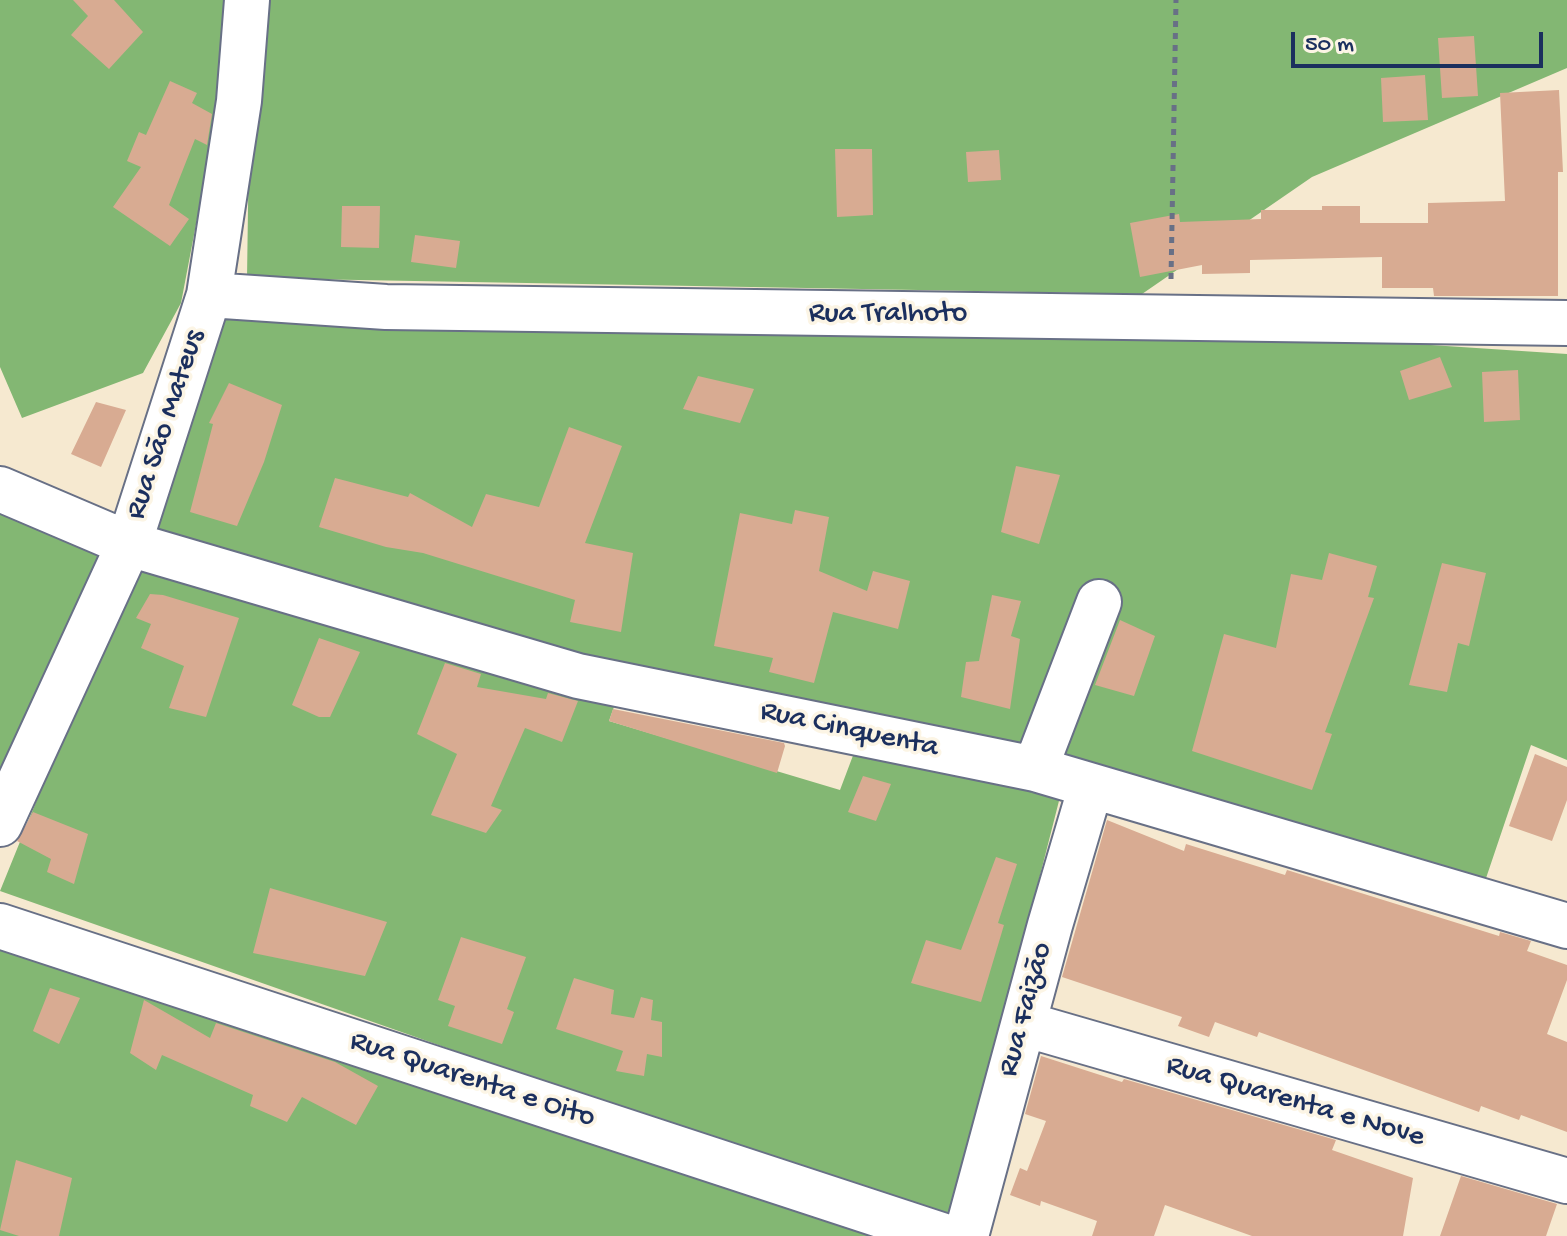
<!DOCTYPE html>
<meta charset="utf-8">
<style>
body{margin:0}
#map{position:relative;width:1567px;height:1236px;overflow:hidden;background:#f6e9d0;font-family:"Gochi Hand",sans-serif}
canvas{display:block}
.scale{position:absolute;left:1291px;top:32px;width:252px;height:36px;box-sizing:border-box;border:4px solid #1b2f5e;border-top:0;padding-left:10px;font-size:24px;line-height:28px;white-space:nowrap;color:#1b2f5e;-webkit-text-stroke:6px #fcf5e5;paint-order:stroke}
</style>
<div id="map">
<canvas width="1567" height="1236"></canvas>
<div class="scale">50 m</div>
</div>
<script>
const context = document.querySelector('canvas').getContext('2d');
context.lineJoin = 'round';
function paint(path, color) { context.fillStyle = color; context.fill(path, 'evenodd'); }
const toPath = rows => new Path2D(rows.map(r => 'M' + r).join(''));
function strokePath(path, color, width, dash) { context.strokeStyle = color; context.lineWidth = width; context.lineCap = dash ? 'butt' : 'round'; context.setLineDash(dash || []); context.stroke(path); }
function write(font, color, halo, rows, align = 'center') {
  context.font = font + ' "Gochi Hand",sans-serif'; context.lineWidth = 7; context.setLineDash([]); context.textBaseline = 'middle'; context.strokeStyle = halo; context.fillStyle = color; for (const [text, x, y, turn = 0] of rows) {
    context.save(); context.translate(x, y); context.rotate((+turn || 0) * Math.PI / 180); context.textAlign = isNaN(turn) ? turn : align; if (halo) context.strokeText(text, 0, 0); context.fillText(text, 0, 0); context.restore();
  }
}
paint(toPath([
 [0,0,226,0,214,130,181,303,143,373,22,418,0,367],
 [251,0,1567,0,1567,68,1312,177,1142,294,247,278],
 [215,303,1098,323,1567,354,1567,760,1531,745,1482,890,554,648,154,529],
 [0,488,129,544,0,824],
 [131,568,621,687,609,721,840,790,860,737,1061,793,951,1225,0,891],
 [0,946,878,1236,0,1236]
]), '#83b773');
paint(toPath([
 [73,0,114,0,143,32,109,69,71,35,88,16],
 [1474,36,1478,96,1442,98,1438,38],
 [1425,75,1428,120,1383,122,1381,78],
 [170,81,197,93,192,103,212,114,207,145,195,139,169,205,189,219,170,246,113,207,141,167,127,161,139,132,146,135],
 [1559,90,1563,172,1558,172,1558,296,1434,296,1433,288,1382,288,1382,257,1250,260,1250,273,1202,274,1202,265,1140,277,1130,223,1179,214,1180,222,1261,219,1261,210,1322,210,1322,206,1360,206,1360,223,1428,223,1428,203,1505,201,1500,93],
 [835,149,872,149,873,215,837,217],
 [999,150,1001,180,968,182,966,152],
 [342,206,380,206,379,248,341,247],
 [415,235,460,241,456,268,411,262],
 [1440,357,1452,387,1409,400,1400,371],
 [1518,370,1520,420,1484,422,1482,372],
 [698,376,754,389,740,423,683,409],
 [229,383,282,405,264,462,237,526,190,512,213,424,209,423],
 [96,402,126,410,101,467,71,454],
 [569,427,622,446,585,543,633,553,621,632,570,622,575,600,423,553,386,547,319,527,335,478,408,497,410,493,472,527,486,494,539,507],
 [1016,466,1060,475,1039,544,1001,532],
 [795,510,829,517,819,571,867,591,873,571,910,581,898,629,833,612,814,683,769,672,773,658,714,646,740,513,792,524],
 [1329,553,1377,566,1368,597,1374,598,1325,732,1332,734,1312,790,1192,751,1224,634,1276,648,1291,574,1322,580],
 [1442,563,1486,573,1469,646,1458,643,1447,692,1409,685],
 [150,594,163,595,239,618,206,717,169,708,184,666,141,648,151,624,136,618],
 [992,595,1021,601,1011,636,1020,639,1010,709,961,697,966,662,979,661],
 [1120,620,1155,636,1134,696,1095,685],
 [319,638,360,652,330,717,319,717,292,705],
 [445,663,481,674,477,687,546,699,548,693,578,701,562,742,525,728,491,806,502,810,486,833,431,815,457,754,417,734],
 [613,709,784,743,785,746,777,773,609,721],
 [1535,754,1567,767,1567,800,1552,841,1509,826],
 [863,776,891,784,876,821,848,812],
 [33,812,88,834,74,884,47,872,51,859,17,841],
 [1107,820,1184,851,1186,844,1285,875,1287,870,1499,936,1500,932,1531,941,1527,951,1567,965,1567,980,1547,1034,1567,1042,1567,1132,1521,1115,1519,1120,1481,1106,1479,1112,1259,1032,1257,1037,1215,1022,1209,1037,1178,1026,1182,1017,1062,977],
 [996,857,1017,864,998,923,1004,925,981,1002,911,983,926,940,961,950],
 [270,888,387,922,365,976,253,953],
 [461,937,526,957,507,1009,514,1012,502,1044,448,1026,455,1006,438,1000],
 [574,978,614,990,611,1014,634,1018,641,997,653,1000,651,1020,662,1022,662,1057,647,1054,644,1076,616,1071,623,1051,556,1029],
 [50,988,80,998,59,1044,33,1031],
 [144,1000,210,1038,216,1023,335,1062,378,1086,356,1125,302,1097,287,1122,250,1106,253,1095,162,1055,156,1070,130,1053],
 [1041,1056,1122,1082,1124,1079,1336,1140,1332,1150,1413,1178,1403,1236,1252,1236,1165,1205,1154,1236,1092,1236,1097,1221,1041,1201,1040,1206,1010,1195,1020,1168,1027,1171,1046,1121,1025,1114],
 [16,1160,72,1178,59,1236,19,1236,0,1230],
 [1461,1176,1557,1204,1546,1236,1440,1236]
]), '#d8ab92');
const minor = toPath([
 [209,295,386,307,1567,323],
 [0,489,129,544,578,676,1035,769,1567,926],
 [1035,769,1099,602],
 [0,824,129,544,209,295,239,101,247,0],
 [0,926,944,1236],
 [1024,1024,1567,1181],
 [966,1236,1050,925,1091,786]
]);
strokePath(minor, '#687086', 48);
strokePath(toPath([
 [1171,279,1176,0]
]), '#687086', 5, [6, 6]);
strokePath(minor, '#fff', 44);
write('30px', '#1b2f5e', '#fcf5e5', [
 ["Rua Tralhoto",888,315],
 ["Rua São Mateus",167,425,-72],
 ["Rua Cinquenta",849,731,12],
 ["Rua Faizão",1027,1010,-75],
 ["Rua Quarenta e Oito",472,1081,18],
 ["Rua Quarenta e Nove",1295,1103,16]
]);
</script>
